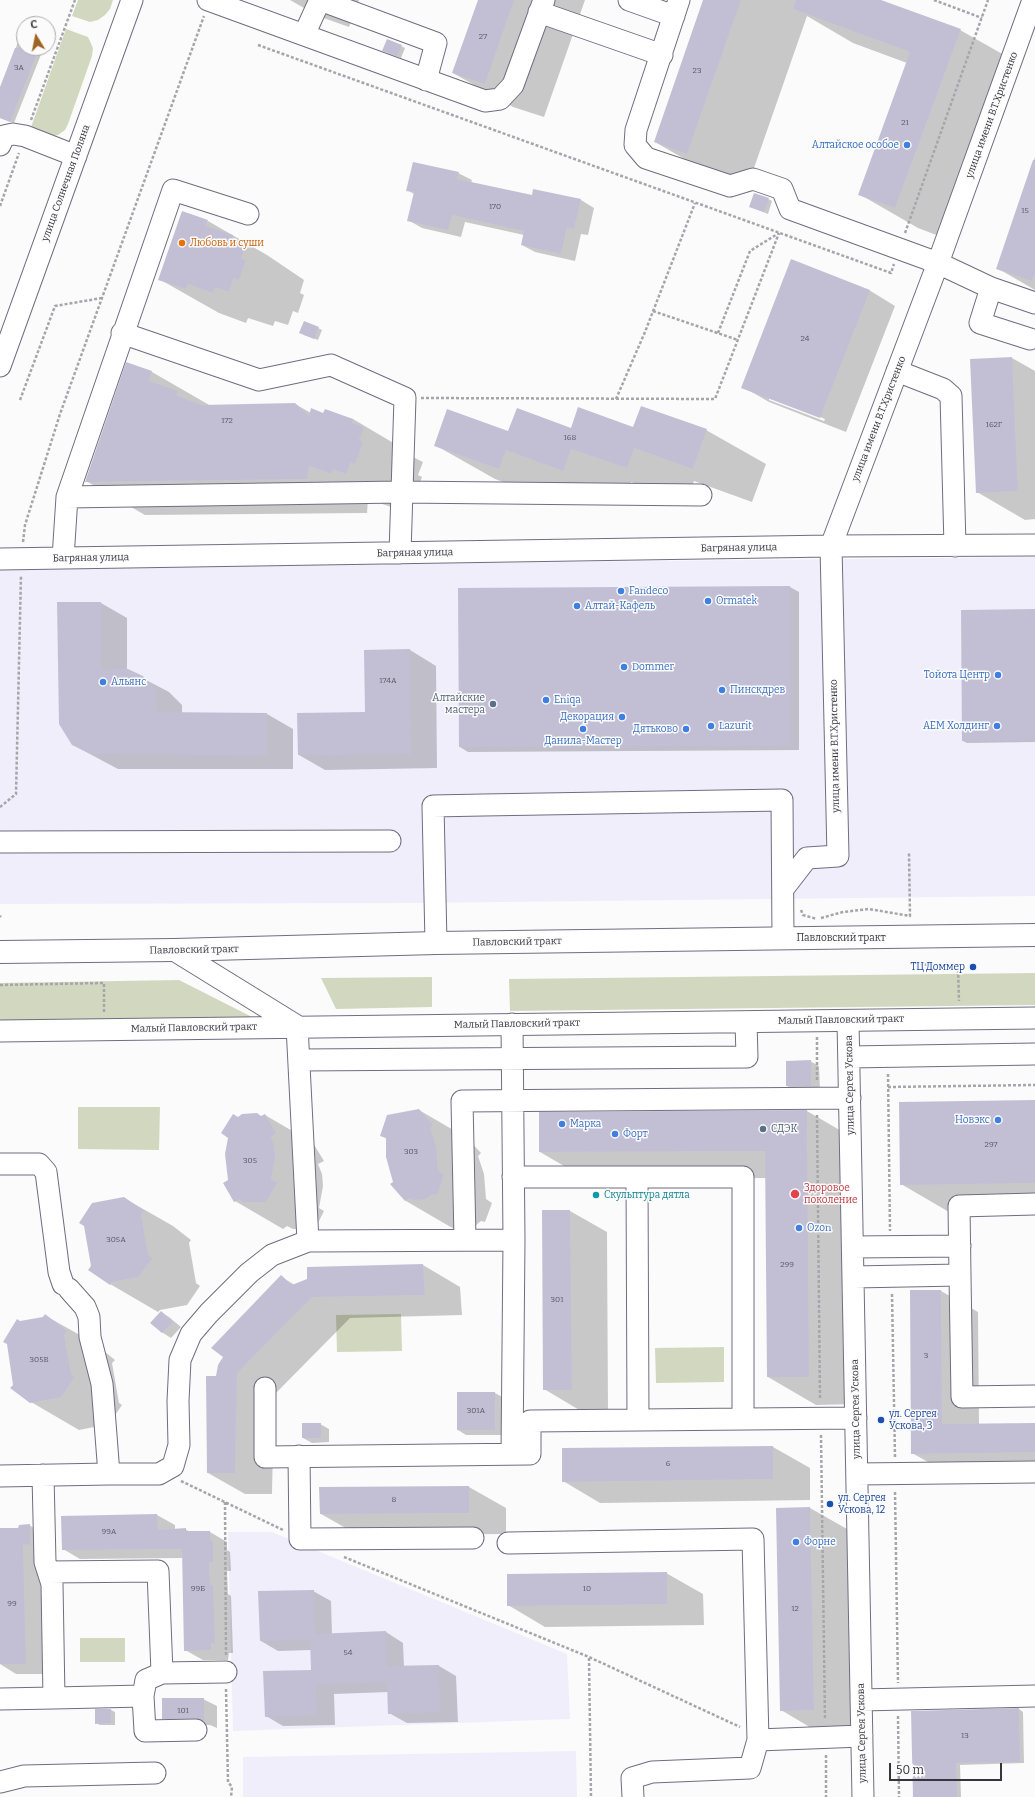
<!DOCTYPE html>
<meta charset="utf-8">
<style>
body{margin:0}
#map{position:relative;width:1035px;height:1797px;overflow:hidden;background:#fbfbfb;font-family:Bitter,serif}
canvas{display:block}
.north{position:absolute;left:16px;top:16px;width:40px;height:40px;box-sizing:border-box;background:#fbfbfb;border:1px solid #acacaf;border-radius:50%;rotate:350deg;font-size:11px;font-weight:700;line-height:16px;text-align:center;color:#36353e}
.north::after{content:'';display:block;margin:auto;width:14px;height:18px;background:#9f6524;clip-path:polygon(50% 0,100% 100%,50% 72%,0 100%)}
.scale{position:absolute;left:889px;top:1763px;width:113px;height:18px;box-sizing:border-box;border:2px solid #36353e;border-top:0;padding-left:5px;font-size:12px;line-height:14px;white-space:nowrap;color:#36353e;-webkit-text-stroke:3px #fbfbfb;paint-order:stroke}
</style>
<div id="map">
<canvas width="1035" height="1797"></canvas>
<div class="north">С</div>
<div class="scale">50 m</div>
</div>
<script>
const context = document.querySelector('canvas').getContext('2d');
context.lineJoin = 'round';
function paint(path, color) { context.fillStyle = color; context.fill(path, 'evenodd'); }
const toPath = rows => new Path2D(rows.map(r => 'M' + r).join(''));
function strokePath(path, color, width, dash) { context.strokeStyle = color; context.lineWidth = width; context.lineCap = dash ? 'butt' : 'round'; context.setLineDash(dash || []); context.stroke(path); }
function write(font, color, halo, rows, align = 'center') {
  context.font = font + ' Bitter,serif'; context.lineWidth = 3; context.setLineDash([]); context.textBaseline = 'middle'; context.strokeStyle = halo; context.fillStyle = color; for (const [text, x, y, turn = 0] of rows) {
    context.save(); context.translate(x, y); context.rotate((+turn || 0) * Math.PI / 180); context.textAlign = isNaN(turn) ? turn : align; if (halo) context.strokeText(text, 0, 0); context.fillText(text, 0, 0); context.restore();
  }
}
paint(toPath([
 [1035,557,1035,896,415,903,0,904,0,568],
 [228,1532,272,1532,567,1654,570,1719,233,1731],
 [576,1751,577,1797,243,1797,243,1757]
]), '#f0eefa');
paint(toPath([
 [78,0,113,0,110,9,105,15,98,20,90,22,72,16],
 [66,29,88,37,93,48,92,56,68,124,65,130,58,135,48,137,30,130],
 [1035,973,1035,1005,510,1011,509,979],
 [432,977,432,1007,336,1009,321,978],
 [179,980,256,1019,0,1021,0,983],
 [78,1107,160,1107,159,1150,78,1149],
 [401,1314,402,1351,337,1352,336,1315],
 [724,1347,724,1382,656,1383,655,1348],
 [80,1638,125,1638,125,1662,80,1662]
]), '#d2d8bf');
paint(toPath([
 [290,0,359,0,349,27,318,16],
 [479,0,585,0,544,117,513,107,453,73],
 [704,0,878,0,960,30,1020,64,955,242,918,228,859,194,907,63,853,43,807,16,747,188,714,176,655,142],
 [18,42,24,45,24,48,33,48,42,52,14,123,0,118,0,90],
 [401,46,405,48,401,58,387,53],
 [1035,157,1035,290,997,268],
 [458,173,472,180,471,183,533,196,581,200,594,208,588,235,581,234,575,261,535,252,522,245,524,235,465,222,461,237,422,228,408,220,414,194,407,190],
 [768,199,772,201,768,214,750,207],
 [208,221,267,255,304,280,300,293,304,295,298,313,293,311,288,325,275,321,273,326,248,318,246,323,219,313,159,279],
 [869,290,895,306,846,432,769,402,743,387],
 [769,397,825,419,824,421,769,400],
 [318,328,322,330,318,340,304,335],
 [1012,358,1035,371,1035,519,1025,520,977,492],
 [127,364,152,372,211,406,295,404,311,413,324,414,353,419,412,454,411,456,423,462,418,475,422,477,415,497,391,507,368,499,367,513,145,515,86,481],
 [571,429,706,430,766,464,752,502,694,481,686,502,631,482,623,504,558,502,495,479,435,445,509,432],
 [790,587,799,592,799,750,468,752,460,747],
 [58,603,101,603,127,618,127,670,169,692,182,705,182,713,267,714,293,729,293,769,118,769,73,745],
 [1035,610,1035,742,967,743,963,741],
 [410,650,436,666,437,768,325,770,299,755,366,713,365,651],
 [810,1061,819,1066,820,1090,796,1091,787,1086],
 [1035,1101,1035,1211,949,1212,901,1184],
 [419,1110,467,1138,481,1153,478,1156,484,1174,486,1199,492,1203,485,1222,481,1221,475,1226,459,1225,454,1229,406,1201,391,1184,395,1182,387,1139,381,1135],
 [807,1111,855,1139,857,1404,816,1405,768,1377,767,1178,588,1180,540,1152,540,1113],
 [265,1115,313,1143,324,1161,318,1164,322,1174,323,1186,319,1208,324,1211,315,1229,293,1229,287,1226,283,1229,235,1201,229,1181,238,1118,261,1117],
 [124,1198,173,1226,191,1240,189,1243,196,1283,200,1286,187,1305,160,1310,158,1312,110,1284,92,1266],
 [570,1211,607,1232,608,1410,581,1411,544,1389],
 [423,1265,460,1287,462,1315,350,1318,274,1395,272,1494,245,1494,208,1473,216,1377,281,1277,295,1285,308,1280],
 [941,1291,978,1312,979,1424,1035,1424,1035,1474,949,1474,912,1453],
 [161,1312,169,1317,181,1327,171,1338,163,1333,151,1323],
 [46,1316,94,1343,115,1360,112,1363,119,1403,122,1405,109,1424,79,1430,31,1402,14,1385],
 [458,1393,495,1393,504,1398,504,1435,466,1435,458,1430],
 [320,1424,329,1429,329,1442,312,1443,303,1438],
 [773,1447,810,1468,810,1500,600,1503,563,1481],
 [469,1487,506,1508,506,1534,358,1535,321,1514],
 [810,1508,847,1529,851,1731,818,1732,781,1710],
 [157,1515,175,1525,175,1530,185,1529,190,1532,210,1532,227,1542,227,1550,230,1552,231,1571,227,1571,228,1594,231,1596,233,1653,229,1653,228,1660,203,1660,185,1650,183,1558,80,1559,63,1549,62,1517],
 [29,1525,47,1536,40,1554,43,1674,16,1674,0,1664,0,1529,19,1529],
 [666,1573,703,1594,704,1625,545,1627,508,1605],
 [313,1591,331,1601,332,1634,386,1632,403,1643,404,1667,439,1666,456,1676,458,1722,407,1723,389,1713,389,1692,334,1694,335,1725,283,1726,266,1716,312,1671,311,1650,278,1651,261,1641],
 [203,1699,217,1706,217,1728,210,1725,176,1726,163,1718],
 [1019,1709,1023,1712,1024,1763,960,1765,961,1797,914,1797],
 [111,1710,115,1712,115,1725,100,1725,96,1723]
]), '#0003');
paint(toPath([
 [478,0,514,0,485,84,452,73],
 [703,0,741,0,687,154,654,142],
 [796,0,881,0,961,29,895,208,858,195,910,52,793,9],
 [387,39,402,45,397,56,382,51],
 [15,48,39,48,10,122,0,118,0,87],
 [1033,160,1035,160,1035,273,1032,281,996,269],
 [413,162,459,172,457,179,532,195,533,189,581,199,574,229,567,227,561,254,521,245,524,231,452,215,448,230,407,221,414,192,406,191],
 [754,193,769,198,764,212,749,207],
 [182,211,208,220,206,226,233,235,232,240,246,245,241,259,246,260,239,280,233,278,229,292,215,287,213,293,188,284,186,289,158,280],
 [791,259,870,290,820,418,741,388],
 [304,321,319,327,314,339,299,333],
 [1012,357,1018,491,976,493,970,359],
 [126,362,152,371,149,381,178,391,176,395,201,405,295,403,309,416,311,408,323,413,325,409,353,419,352,423,364,427,359,440,363,442,355,464,351,462,346,474,333,469,332,474,309,466,307,479,85,482],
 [641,406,707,429,693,469,634,448,627,468,571,449,563,471,506,450,499,469,434,446,447,409,508,431,517,408,571,428,578,407,633,427],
 [790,586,791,746,459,747,458,588],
 [57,602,101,602,101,670,128,669,143,676,156,689,157,712,267,713,267,755,91,754,72,745,59,724],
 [1035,609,1035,740,962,741,961,610],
 [410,649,411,754,298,755,297,713,365,712,364,650],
 [811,1060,811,1086,786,1086,786,1061],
 [1035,1100,1035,1183,900,1185,899,1102],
 [419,1109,433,1125,430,1128,436,1146,438,1171,444,1174,437,1195,432,1194,426,1199,414,1200,410,1198,405,1201,390,1184,393,1182,386,1157,386,1138,380,1136,387,1115],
 [807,1110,809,1377,767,1377,765,1151,539,1152,539,1112],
 [257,1113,261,1116,265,1114,276,1133,271,1137,274,1146,275,1158,271,1179,277,1183,266,1202,243,1202,240,1199,234,1202,223,1183,228,1180,225,1154,228,1138,221,1133,233,1114,238,1117,242,1114],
 [124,1197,144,1211,141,1215,148,1255,153,1258,138,1277,112,1282,110,1285,88,1270,91,1266,84,1226,79,1223,92,1203],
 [542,1210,570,1210,572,1390,543,1390],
 [423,1264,425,1295,312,1297,237,1373,235,1473,207,1473,206,1376,216,1376,218,1365,223,1357,211,1348,281,1275,292,1285,307,1279,307,1267],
 [910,1290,941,1290,942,1424,1035,1423,1035,1452,911,1454],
 [161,1311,173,1322,162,1333,150,1323],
 [45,1314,67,1331,64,1335,71,1374,75,1377,61,1397,30,1403,10,1388,13,1385,7,1344,3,1342,17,1319,20,1321,43,1317],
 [457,1392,495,1392,495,1430,457,1430],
 [302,1423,321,1423,321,1438,302,1438],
 [773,1446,773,1479,562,1482,562,1448],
 [469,1486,469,1513,320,1514,319,1487],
 [810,1507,814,1710,780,1711,776,1508],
 [157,1514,158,1530,186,1528,186,1531,210,1531,210,1540,213,1541,213,1562,209,1562,210,1585,213,1585,215,1644,211,1643,211,1650,184,1651,182,1549,62,1550,61,1516],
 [30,1524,30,1545,23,1544,26,1664,0,1664,0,1528,18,1528,19,1525],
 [667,1572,667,1604,507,1606,507,1574],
 [314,1590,315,1634,386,1631,387,1666,439,1665,440,1712,388,1714,387,1682,316,1684,317,1715,265,1717,263,1671,311,1670,310,1640,260,1641,258,1591],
 [162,1698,204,1698,204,1721,196,1718,162,1719],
 [1019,1708,1020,1762,956,1763,957,1797,913,1797,911,1711],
 [95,1709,111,1709,111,1723,95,1724]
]), '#c2bfd5');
const minor = toPath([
 [208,0,485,101,500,99,513,85,544,0],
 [320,0,436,43,426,80],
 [629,0,674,16],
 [679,0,636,130,635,145,646,158,730,186,753,179,782,189,790,209,938,263,991,288,1035,303],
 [539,12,662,55],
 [304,35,320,0],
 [0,145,4,136,13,134,25,136,76,156],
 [991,288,980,323,1030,339],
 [122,333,259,380,331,365,405,398,400,553],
 [0,366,132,0],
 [897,371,943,389,951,396,955,546],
 [67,497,400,492,701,495],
 [63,558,67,497,173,190,248,214],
 [0,559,831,546,1035,545],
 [0,842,390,841],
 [783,889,807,858,838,856,831,546,938,263,1033,0],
 [436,943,433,806,483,805,782,800,783,938],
 [174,950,297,1026],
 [848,1021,863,1797],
 [512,1024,514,1240,512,1454],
 [297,1026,308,1241],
 [0,1031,1035,1018],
 [849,1057,1035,1054],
 [299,1060,747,1057,746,1022],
 [0,1164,39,1164,46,1172,59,1272,63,1284],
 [513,1177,743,1177,743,1418],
 [637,1177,638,1420],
 [465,1239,462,1101,850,1098],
 [853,1247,960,1246],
 [960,1275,959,1206,1035,1204],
 [853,1277,960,1275,962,1397,1035,1396],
 [265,1388,265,1457,530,1454,530,1421,856,1418],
 [299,1456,300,1539,473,1538],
 [109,1474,159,1474,173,1466,179,1445,178,1401,180,1360,191,1334,209,1313,249,1273,272,1255,308,1241,514,1240],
 [857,1474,1035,1472],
 [0,1476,109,1474,102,1384,90,1337,89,1317,85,1307,69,1289],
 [508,1543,753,1539,758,1740,862,1736],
 [48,1572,158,1571,162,1673,226,1672],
 [143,1696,145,1731,196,1730],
 [54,1698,143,1696,146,1680,162,1673],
 [0,1699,54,1698,52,1584,45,1562,43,1475],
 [861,1700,1035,1696],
 [0,1782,24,1776,155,1773],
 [633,1797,632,1778,652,1772,750,1768,758,1740]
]);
const major = toPath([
 [0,952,174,950,436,943,1035,935]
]);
strokePath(minor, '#6f6d80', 23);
strokePath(major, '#6f6d80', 24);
strokePath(toPath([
 [934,0,982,18],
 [258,45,891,273,894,264],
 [31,120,75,0],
 [0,206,19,153],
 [905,233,988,0],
 [653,311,738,340],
 [718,333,750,251,779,233],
 [421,398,715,399,779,233],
 [616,399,645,332,695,203],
 [20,400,55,306,102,298],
 [23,542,25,525,60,414,204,16],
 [0,807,16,794,21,575],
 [801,910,803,915,817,919],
 [0,916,1,917],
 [821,918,843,912,869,909,910,916,909,853],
 [910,963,958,968,959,1001],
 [0,985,104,983,104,1013],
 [817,1037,817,1080],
 [888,1074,890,1231],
 [888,1087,1035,1085],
 [817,1115,820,1400],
 [892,1294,895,1457],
 [821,1435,825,1720],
 [181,1481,283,1530],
 [895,1492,898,1683],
 [225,1502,226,1656],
 [344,1557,589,1657,740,1727],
 [589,1658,591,1797],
 [226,1689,228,1782,232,1787,231,1797],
 [898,1716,899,1797],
 [826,1755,826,1797]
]), '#a6a5a9', 2.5, [3, 2]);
strokePath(minor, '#fff', 21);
strokePath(major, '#fff', 22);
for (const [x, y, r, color] of [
 [907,145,4,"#3f7fe0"],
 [182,243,4,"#e8710a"],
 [621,591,4,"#3f7fe0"],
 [708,601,4,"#3f7fe0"],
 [577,606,4,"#3f7fe0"],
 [624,667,4,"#3f7fe0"],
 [998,675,4,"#3f7fe0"],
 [103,682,4,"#3f7fe0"],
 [722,690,4,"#3f7fe0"],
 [546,700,4,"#3f7fe0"],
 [493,704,4,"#5c6f8a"],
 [622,717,4,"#3f7fe0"],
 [711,726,4,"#3f7fe0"],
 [997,726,4,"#3f7fe0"],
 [583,729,4,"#3f7fe0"],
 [686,729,4,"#3f7fe0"],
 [973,967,4,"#1a4fb4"],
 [998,1120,4,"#3f7fe0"],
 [562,1124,4,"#3f7fe0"],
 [763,1129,4,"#5c6f8a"],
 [615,1134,4,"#3f7fe0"],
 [795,1194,5,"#e0444e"],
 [596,1195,4,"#0f9aa8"],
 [799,1228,4,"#3f7fe0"],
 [881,1420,4,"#1a4fb4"],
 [830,1504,4,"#1a4fb4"],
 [796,1542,4,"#3f7fe0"]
]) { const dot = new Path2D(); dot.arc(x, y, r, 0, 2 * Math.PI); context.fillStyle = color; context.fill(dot); strokePath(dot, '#fbfbfb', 1.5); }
write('8px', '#595864', null, [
 ["27",483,37],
 ["3А",19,68],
 ["23",697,71],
 ["21",905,123],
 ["170",495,207],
 ["15",1025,211],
 ["24",805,339],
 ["172",227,421],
 ["162Г",994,425],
 ["168",570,438],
 ["174А",388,681],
 ["297",991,1145],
 ["303",411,1152],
 ["305",250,1161],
 ["305А",116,1240],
 ["299",787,1265],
 ["301",557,1300],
 ["3",926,1356],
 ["305В",39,1360],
 ["301А",476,1411],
 ["6",668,1464],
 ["8",394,1500],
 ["99А",109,1532],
 ["99Б",198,1589],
 ["10",587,1589],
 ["99",12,1604],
 ["12",795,1609],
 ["54",348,1653],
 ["101",183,1711],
 ["13",965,1736]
]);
write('10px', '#36353e', '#fbfbfb', [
 ["улица имени В.Т.Христенко",992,115,-70],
 ["улица Солнечная Поляна",66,183,-70],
 ["улица имени В.Т.Христенко",879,419,-69],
 ["Багряная улица",739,548,-1],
 ["Багряная улица",415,553,-1],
 ["Багряная улица",91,558,-1],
 ["улица имени В.Т.Христенко",835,746,-91],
 ["Павловский тракт",841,938],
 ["Павловский тракт",517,942,-1],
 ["Павловский тракт",194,950,-1],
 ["Малый Павловский тракт",841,1020,-1],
 ["Малый Павловский тракт",517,1024,-1],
 ["Малый Павловский тракт",194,1028,-1],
 ["улица Сергея Ускова",850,1085,-91],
 ["улица Сергея Ускова",856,1409,-91],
 ["улица Сергея Ускова",862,1733,-91]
]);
write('10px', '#366cbe', '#fbfbfb', [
 ["Алтайское особое",899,145,"right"],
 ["Fandeco",629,591],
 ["Ormatek",716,601],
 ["Алтай-Кафель",585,606],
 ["Dommer",632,667],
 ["Тойота Центр",990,675,"right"],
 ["Альянс",111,682],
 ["Пинскдрев",730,690],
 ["Eniqa",554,700],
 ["Декорация",614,717,"right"],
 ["Lazurit",719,726],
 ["АЕМ Холдинг",989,726,"right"],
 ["Дятьково",678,729,"right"],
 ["Данила-Мастер",583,741,"center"],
 ["Новэкс",990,1120,"right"],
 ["Марка",570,1124],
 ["Форт",623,1134],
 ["Ozon",807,1228],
 ["Форне",804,1542]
], 'left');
write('10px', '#c56008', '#fbfbfb', [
 ["Любовь и суши",190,243]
], 'left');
write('10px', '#4e5e75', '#fbfbfb', [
 ["Алтайские",485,698],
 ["мастера",485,710],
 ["СДЭК",771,1129,"left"]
], 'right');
write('10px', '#164399', '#fbfbfb', [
 ["ТЦ Доммер",965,967,"right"],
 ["ул. Сергея",889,1414],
 ["Ускова, 3",889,1426],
 ["ул. Сергея",838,1498],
 ["Ускова, 12",838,1510]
], 'left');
write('10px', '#be3a42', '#fbfbfb', [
 ["Здоровое",804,1188],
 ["поколение",804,1200]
], 'left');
write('10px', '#0d838f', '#fbfbfb', [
 ["Скульптура дятла",604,1195]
], 'left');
</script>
